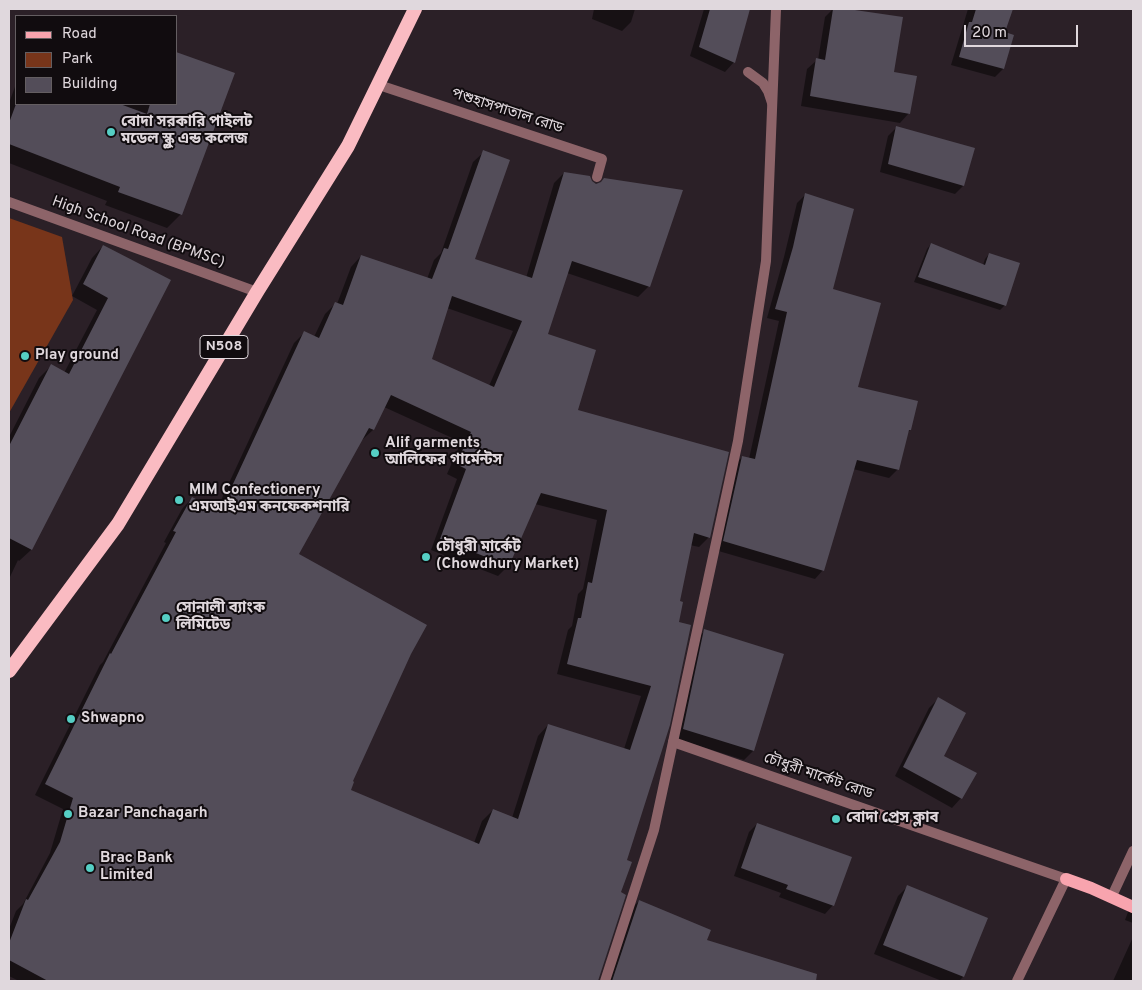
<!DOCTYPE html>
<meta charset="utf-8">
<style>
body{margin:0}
#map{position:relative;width:1142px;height:990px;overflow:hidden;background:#2b2027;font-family:Overpass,sans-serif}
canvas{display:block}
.frame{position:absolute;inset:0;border:10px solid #e0d8dd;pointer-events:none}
.legend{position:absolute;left:15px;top:15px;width:162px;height:90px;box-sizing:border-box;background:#110c0f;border:1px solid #645e61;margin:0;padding:6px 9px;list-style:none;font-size:15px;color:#e0d8dd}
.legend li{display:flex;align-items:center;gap:10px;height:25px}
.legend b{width:25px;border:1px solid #645e61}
.scale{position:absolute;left:964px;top:25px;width:114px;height:22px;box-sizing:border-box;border:2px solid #e0d8dd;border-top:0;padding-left:6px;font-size:15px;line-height:18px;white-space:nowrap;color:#e0d8dd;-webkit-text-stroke:4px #110c0f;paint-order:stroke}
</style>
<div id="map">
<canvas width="1142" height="990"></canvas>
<div class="frame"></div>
<ul class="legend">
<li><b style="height:6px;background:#f8a4ae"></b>Road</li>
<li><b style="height:14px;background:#78351a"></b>Park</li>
<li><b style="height:14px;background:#534d59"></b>Building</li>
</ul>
<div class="scale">20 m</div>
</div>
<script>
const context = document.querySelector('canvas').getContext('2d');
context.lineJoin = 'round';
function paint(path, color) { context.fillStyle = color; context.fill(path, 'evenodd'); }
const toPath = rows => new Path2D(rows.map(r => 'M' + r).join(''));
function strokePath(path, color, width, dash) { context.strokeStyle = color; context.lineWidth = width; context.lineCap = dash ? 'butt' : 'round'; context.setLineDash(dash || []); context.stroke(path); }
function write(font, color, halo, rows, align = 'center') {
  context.font = font + ' Overpass,"Noto Sans Bengali",sans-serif'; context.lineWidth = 4; context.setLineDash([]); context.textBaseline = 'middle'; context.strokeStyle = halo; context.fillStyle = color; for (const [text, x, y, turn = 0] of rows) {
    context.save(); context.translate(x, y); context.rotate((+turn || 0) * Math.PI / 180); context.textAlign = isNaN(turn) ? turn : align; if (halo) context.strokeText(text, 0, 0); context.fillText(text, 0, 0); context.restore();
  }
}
paint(toPath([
 [9,218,62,237,73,300,9,413]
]), '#78351a');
paint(toPath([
 [594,9,635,9,631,22,622,31,592,19],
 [704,9,749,9,734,62,725,72,690,56],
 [833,9,901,18,893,73,909,113,900,123,801,106,807,69,817,60,818,60,825,17],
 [968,9,1012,9,1004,33,1003,69,995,77,951,65],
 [16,84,16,104,176,104,181,214,167,228,105,205,107,201,9,163,9,103],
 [896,128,963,186,955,194,880,172,888,136],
 [484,152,473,259,526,278,554,183,564,173,591,182,595,185,681,191,648,287,638,297,567,273,546,335,576,411,709,537,699,547,690,545,619,893,624,895,597,981,19,981,9,976,9,929,16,911,23,904,50,853,63,809,35,795,100,665,103,662,166,543,164,542,182,509,192,498,216,511,294,343,304,333,314,337,325,314,336,303,337,304,351,267,361,256,427,279,434,260,441,253,473,162],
 [447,308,513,331,489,386,430,359],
 [384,407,461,442,447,474,457,479,431,550,498,576,508,566,535,504,597,520,583,589,578,594,572,626,568,630,557,674,641,696,624,749,548,725,538,736,512,818,493,810,482,821,474,843,349,791,351,782,410,653,298,555,361,439,362,440,373,430],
 [805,195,832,290,857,388,910,430,907,433,898,469,889,478,853,469,823,570,815,579,715,550,734,466,742,457,749,459,779,321,767,318,784,257,797,203],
 [931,244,983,265,985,259,989,254,1005,305,1000,310,914,282,927,249],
 [103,246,170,281,31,550,19,561,18,560,9,579,9,437,39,378,51,366,64,373,97,310,72,296,92,258],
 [705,631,782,654,753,751,744,760,674,738,695,640],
 [938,699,943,756,961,798,952,808,895,776,929,708],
 [757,824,833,905,825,914,779,897,781,893,734,876,749,832],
 [907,887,963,977,959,981,942,981,874,954,898,896],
 [1133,899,1133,923,1125,920],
 [639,901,705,941,789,966,784,981,606,981,628,912],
 [1133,937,1133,981,1113,981]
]), '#0007');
paint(toPath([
 [710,9,750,9,735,63,699,47],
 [833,9,848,9,903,17,894,72,917,76,910,114,810,96,816,58,825,60],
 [976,9,1013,9,1005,32,1014,35,1004,69,959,57,969,22,972,22],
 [176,52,235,73,182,215,118,192,120,187,9,144,9,123,16,104,120,104,147,114,150,104,176,104],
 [896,126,975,148,964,186,888,164],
 [483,150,510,160,475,259,532,278,564,172,590,176,592,181,596,184,601,182,604,178,683,190,650,287,572,261,548,334,596,350,578,410,729,452,710,538,694,533,680,601,683,602,679,622,691,625,670,725,627,860,632,862,621,892,626,895,598,981,48,981,9,960,9,943,26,899,28,900,60,842,73,798,45,784,110,653,111,654,176,532,173,531,192,497,220,512,304,331,319,338,335,302,343,305,361,255,432,279,444,248,448,249],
 [452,296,522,321,494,387,432,359],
 [391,395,471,432,456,464,466,469,440,539,509,566,541,493,607,510,592,583,588,582,581,618,578,618,567,664,651,686,630,750,548,724,518,819,493,809,479,844,351,790,354,782,353,781,411,654,427,625,299,554,369,428,374,430],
 [805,193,854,209,833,289,881,303,858,387,918,401,911,430,909,430,899,470,857,460,824,571,723,541,742,456,755,459,787,312,775,309,793,247],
 [931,243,985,265,989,253,1020,263,1006,306,918,277],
 [103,245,171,280,32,550,9,538,9,446,51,364,69,374,108,298,83,284],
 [704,629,784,654,754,751,683,729],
 [938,697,966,713,944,756,977,773,962,799,903,767],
 [757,823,852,857,834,906,786,889,788,885,741,868],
 [907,885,988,918,964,977,883,945],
 [639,900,711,930,707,940,817,974,816,981,612,981]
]), '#534d59');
strokePath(toPath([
 [748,72,763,83,768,91,772,103],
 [673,742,1066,879]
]), '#8d6469', 10);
strokePath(toPath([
 [9,202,257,292],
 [1112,896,1133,851],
 [605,981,654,830,738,441,766,261,776,9]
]), '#8d6469', 10);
strokePath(toPath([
 [385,87,602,159,597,177],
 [1017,981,1066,879]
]), '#8d6469', 10);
strokePath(toPath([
 [1066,879,1091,888,1133,907]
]), '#f8a4ae', 12);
strokePath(toPath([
 [9,671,118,524,257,292,348,146,415,9]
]), '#fabbc2', 14);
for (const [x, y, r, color] of [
 [111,132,5,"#55cec4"],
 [25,356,5,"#55cec4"],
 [375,453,5,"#55cec4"],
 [179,500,5,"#55cec4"],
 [426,557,5,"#55cec4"],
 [166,618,5,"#55cec4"],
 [71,719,5,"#55cec4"],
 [68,814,5,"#55cec4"],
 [836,819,5,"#55cec4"],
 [90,868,5,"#55cec4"]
]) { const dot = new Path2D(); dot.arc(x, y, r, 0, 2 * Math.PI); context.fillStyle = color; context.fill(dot); strokePath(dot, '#110c0f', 2); }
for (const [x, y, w] of [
 [224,347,48]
]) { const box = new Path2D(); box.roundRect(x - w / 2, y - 11.5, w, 23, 4); context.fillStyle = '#110c0f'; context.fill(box); strokePath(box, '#e0d8dd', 1); }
write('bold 14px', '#e0d8dd', null, [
 ["N508",224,347]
]);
write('15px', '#e0d8dd', '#110c0f', [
 ["পশুহাসপাতাল রোড",507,112,18],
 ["High School Road (BPMSC)",138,233,20],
 ["চৌধুরী মার্কেট রোড",818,777,19]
]);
write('bold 15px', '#e0d8dd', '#110c0f', [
 ["বোদা সরকারি পাইলট",121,123],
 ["মডেল স্কুল এন্ড কলেজ",121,140],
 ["Play ground",35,356],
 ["Alif garments",385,444],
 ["আলিফের গার্মেন্টস",385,461],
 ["MIM Confectionery",189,491],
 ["এমআইএম কনফেকশনারি",189,508],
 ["চৌধুরী মার্কেট",436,548],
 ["(Chowdhury Market)",436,565],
 ["সোনালী ব্যাংক",176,609],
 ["লিমিটেড",176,626],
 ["Shwapno",81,719],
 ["Bazar Panchagarh",78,814],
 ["বোদা প্রেস ক্লাব",846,819],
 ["Brac Bank",100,859],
 ["Limited",100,876]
], 'left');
</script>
